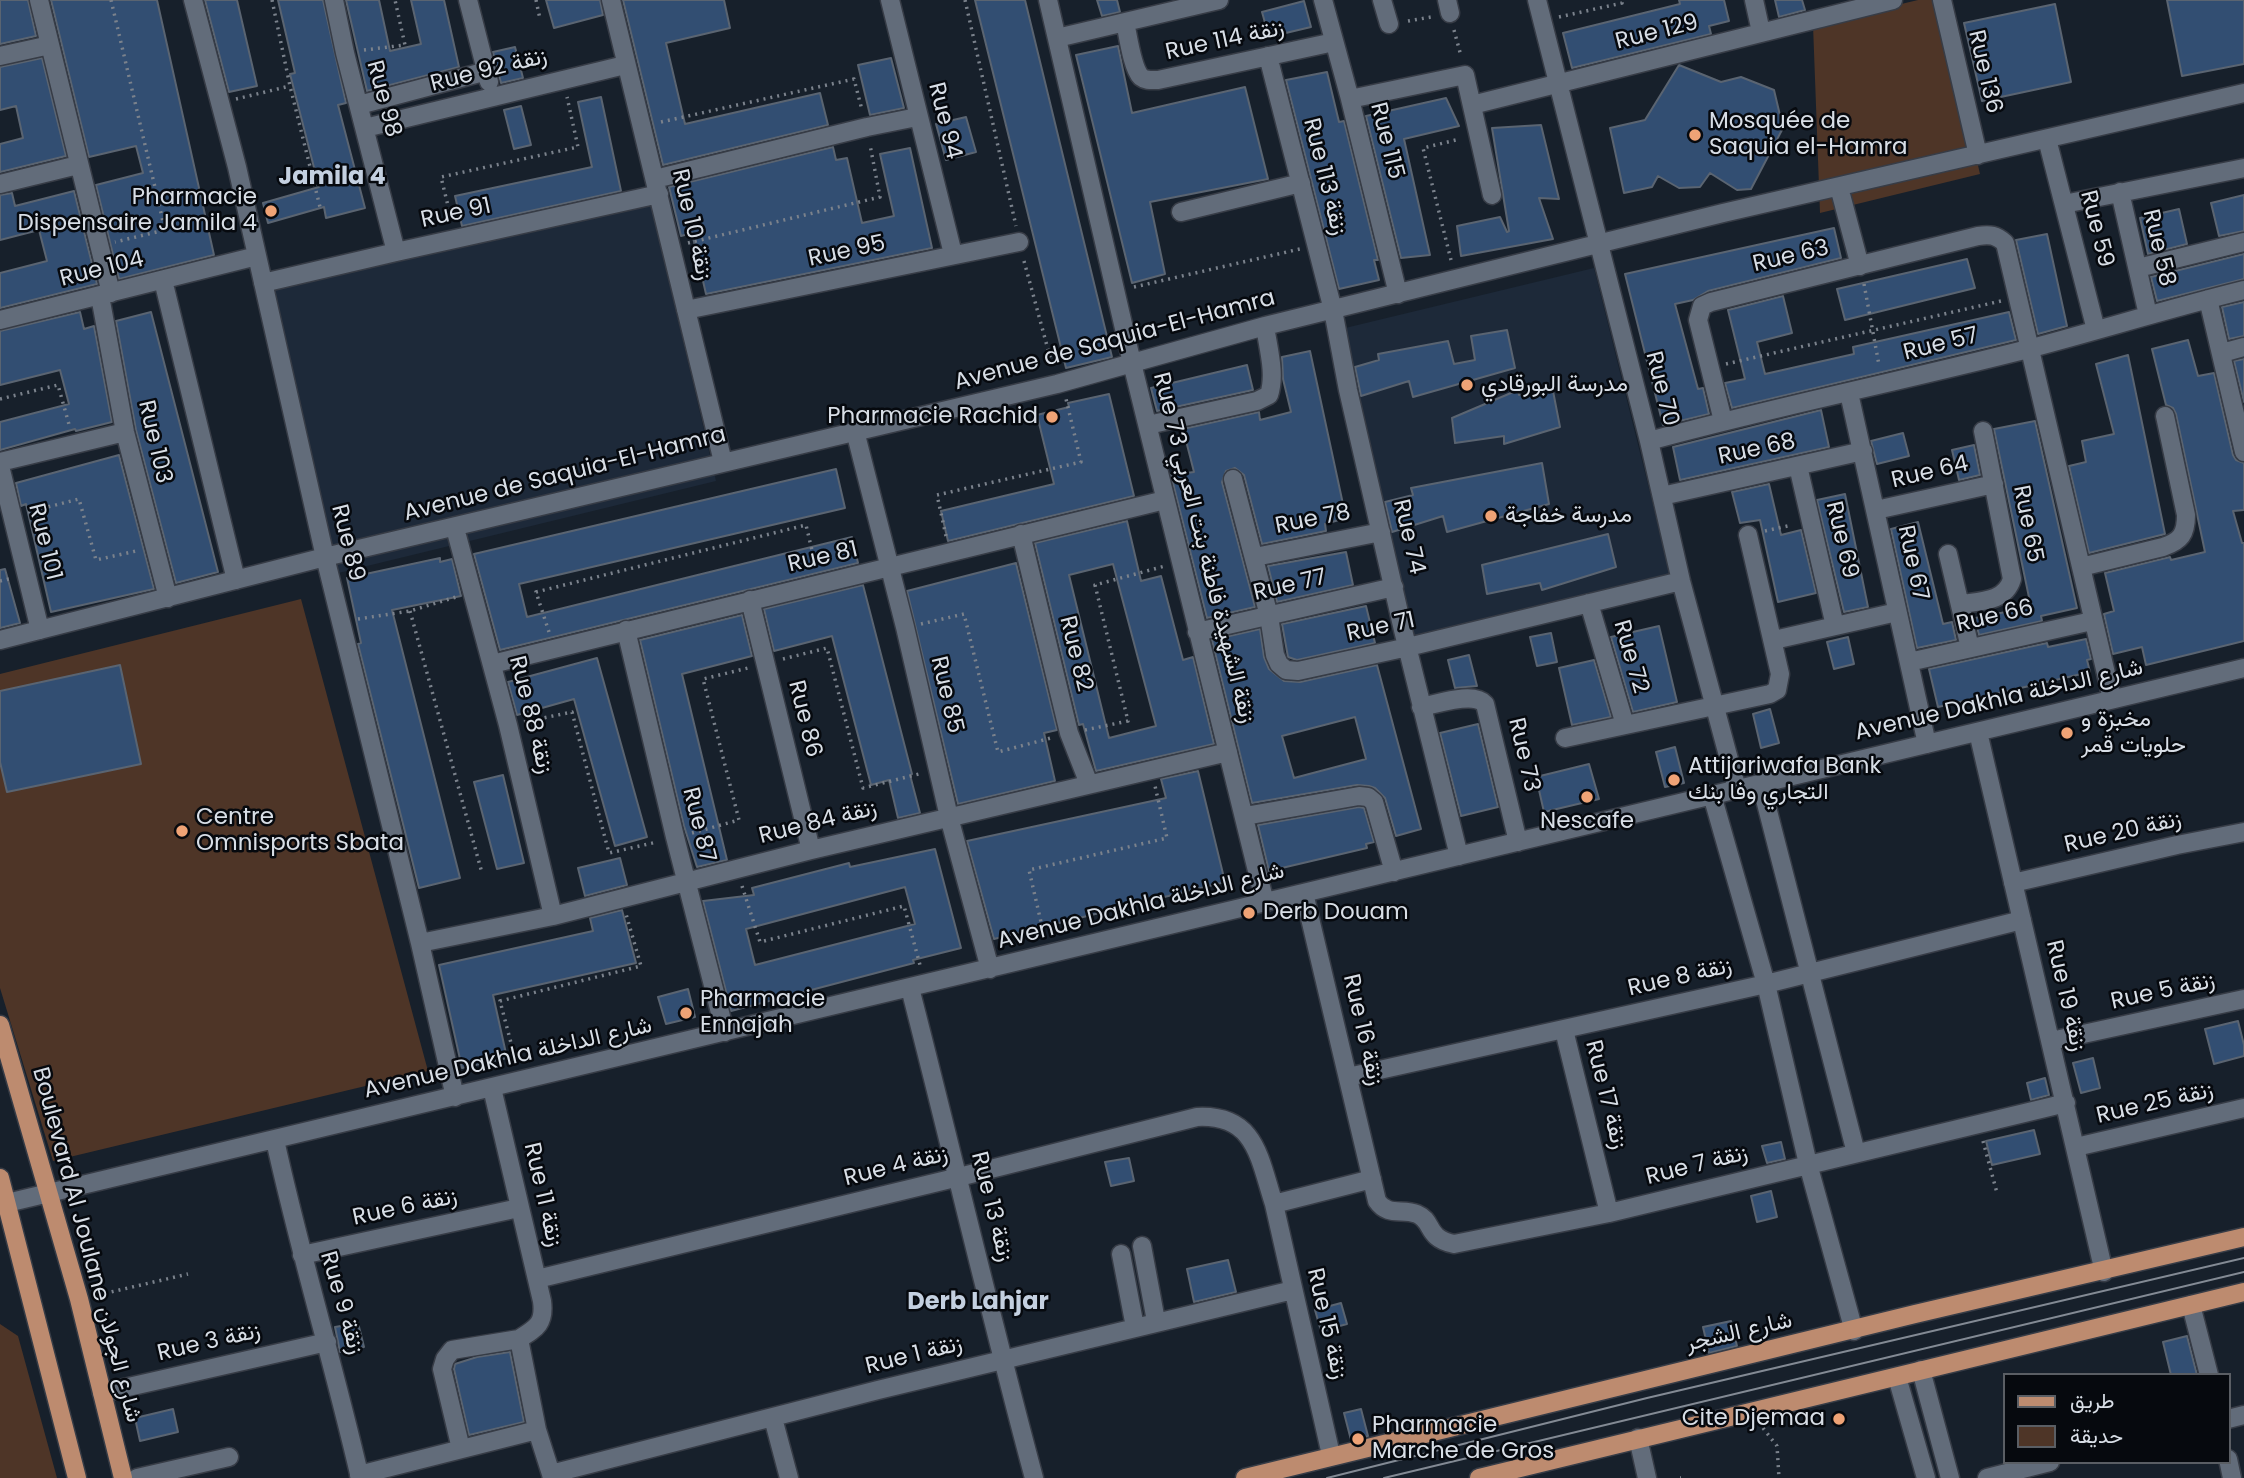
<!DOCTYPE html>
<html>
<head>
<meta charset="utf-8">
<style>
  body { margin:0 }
  #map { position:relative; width:2244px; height:1478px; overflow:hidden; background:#17202b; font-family:Poppins,Vazirmatn,sans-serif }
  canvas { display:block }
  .legend { position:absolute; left:2003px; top:1373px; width:228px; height:91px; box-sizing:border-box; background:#06090e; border:2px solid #5a5e64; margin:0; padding:9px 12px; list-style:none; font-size:21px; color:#d8dee6 }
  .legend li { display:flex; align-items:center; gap:14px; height:35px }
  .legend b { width:35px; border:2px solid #5a5e64 }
</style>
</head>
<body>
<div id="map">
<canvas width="2244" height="1478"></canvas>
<ul class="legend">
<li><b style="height:9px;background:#bd8b6f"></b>طريق</li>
<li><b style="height:19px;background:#4e3527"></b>حديقة</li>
</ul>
</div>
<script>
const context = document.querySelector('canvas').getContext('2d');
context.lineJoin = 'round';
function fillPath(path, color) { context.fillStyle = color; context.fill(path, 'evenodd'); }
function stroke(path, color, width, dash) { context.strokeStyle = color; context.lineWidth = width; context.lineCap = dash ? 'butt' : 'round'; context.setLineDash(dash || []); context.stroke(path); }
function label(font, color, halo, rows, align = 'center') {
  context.font = font + ' Poppins,Vazirmatn,sans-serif'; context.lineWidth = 5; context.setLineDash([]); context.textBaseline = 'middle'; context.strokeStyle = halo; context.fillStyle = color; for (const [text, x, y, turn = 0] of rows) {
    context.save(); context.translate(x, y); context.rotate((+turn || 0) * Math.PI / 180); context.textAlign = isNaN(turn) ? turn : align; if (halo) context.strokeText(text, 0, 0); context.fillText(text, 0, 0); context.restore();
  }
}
const built = new Path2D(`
  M650,200L716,481L326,576L256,294Z
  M1594,268L1674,589L1401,658L1371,538L1337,330Z`);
const green = new Path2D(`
  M1918,0H1940L1980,174L1820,213L1813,25Z
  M301,599L428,1071L53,1161L0,988V674Z
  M0,1324L18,1336L57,1478H0Z`);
const building = new Path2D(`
  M0,0H28L36,36L0,44Z
  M51,0H157L214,255L119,279L96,185L143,173L136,146L89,157Z
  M205,0H237L257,86L229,92Z
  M278,0H323L346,103L338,105L365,208L326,218L324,207L268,223L263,203L319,187L290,74L295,73Z
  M346,0H379L390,51L421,44L411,0H444L459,67L367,91Z
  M546,0H600L603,15L554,28Z
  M623,0H724L730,28L666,43L685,124L820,93L828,125L663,165Z
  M975,0H1025L1112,357L1066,368Z
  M1097,0H1117L1120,12L1102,16Z
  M1679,0H1724L1729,21L1709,26L1711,34L1572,68L1563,33L1680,4Z
  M1775,0H1802L1805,10L1779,17Z
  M2167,0H2244V64L2182,76Z
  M1304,1L1311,27L1269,37L1262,12Z
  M2055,4L2071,82L1982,101L1964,23Z
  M1118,46L1132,113L1245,87L1268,179L1150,202L1165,274L1132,283L1076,55Z
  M515,47L523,78L501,83L493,52Z
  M42,58L66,156L0,172V144L23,138L16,106L0,110V67Z
  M891,58L904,108L870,115L858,65Z
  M1679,65L1721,82L1741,77L1774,90L1783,128L1751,189L1737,190L1710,173L1700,187L1679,188L1658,176L1652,187L1624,193L1610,128L1645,120Z
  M1327,72L1339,122L1344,121L1378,260H1374L1379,280L1339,289L1286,80Z
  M601,97L621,191L462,226L455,196L592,167L578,102Z
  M1446,98L1459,126L1404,139L1430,255L1401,258L1366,116Z
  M521,106L531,145L514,149L504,110Z
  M966,117L976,152L946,160L936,124Z
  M1541,125L1559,199L1539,198L1553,239L1461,256L1457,226L1500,217L1507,232L1509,231L1492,128Z
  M833,147L836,160L847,158L862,223L894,216L880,154L910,148L932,248L706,294L692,233L681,236L669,187Z
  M74,191L97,284L0,308V273L47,261L39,230L0,240V195L12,193L15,206Z
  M2244,195V231L2219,236L2211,203Z
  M2179,209L2187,244L2148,254L2140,218Z
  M1834,228L1841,258L1708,291L1693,300L1675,304L1698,389L1703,388L1709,414L1663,425L1625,274Z
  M2047,234L2067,326L2038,334L2016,240Z
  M2244,254V279L2157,301L2151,277Z
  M1967,259L1975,288L1845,320L1837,289Z
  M1783,296L1792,333L1757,342L1765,374L1854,354L1853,347L2009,312L2016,340L1732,408L1725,383L1745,379L1728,310Z
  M2244,302V336L2229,339L2222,307Z
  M80,312L84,329L94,326L112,422L76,431L75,429L0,450V422L69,404L60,370L0,385V331Z
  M151,312L218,572L176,583L136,430L116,321Z
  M1507,330L1515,368L1413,397L1409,381L1361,396L1355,367L1379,360L1378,354L1448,341L1454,364L1475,360L1471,336Z
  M2188,340L2198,376L2214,373L2233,455L2236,460L2244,463V510L2233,511L2242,543H2244V641L2146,665L2142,647L2113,654L2104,614L2114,611L2105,573L2170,557L2171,560L2205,552L2176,414L2173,408L2166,405L2152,349Z
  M1310,351L1346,518L1325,524L1326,531L1262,544L1244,475L1235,468L1226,471L1222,482L1255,607L1207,618L1171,475L1194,472L1183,429L1259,412L1260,420L1291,412L1283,379L1282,357Z
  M2128,355L2165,534L2089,553L2069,466L2086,462L2082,441L2114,434L2096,364Z
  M2244,359V402L2234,361Z
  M1247,365L1253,390L1157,411L1151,388Z
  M1518,390L1519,395L1553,391L1560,427L1504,444V436L1455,443L1452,418Z
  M1109,394L1134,496L948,541L941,511L1054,484L1037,415L1069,407L1068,403Z
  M1821,410L1829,447L1680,480L1673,447Z
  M2035,421L2077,608L2041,616L2042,621L1979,635L1975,618L2031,607L1994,429Z
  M1903,433L1909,456L1877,464L1871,441Z
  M1974,445L1980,475L1959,480L1952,450Z
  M119,455L154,589L51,612L26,504L21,506L16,483Z
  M1542,463L1549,504L1447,532L1443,516L1392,532L1385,502L1413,495L1411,488Z
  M836,469L845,508L519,584L527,617L852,537L858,563L500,650L474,554Z
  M1769,484L1781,535L1801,530L1816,593L1778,602L1760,520L1740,523L1732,492Z
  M1845,494L1868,607L1844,612L1817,500Z
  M1127,521L1141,581L1161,576L1183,660L1193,657L1214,744L1096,771L1083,724L1079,725L1035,543ZM1113,564L1156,726L1109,738L1069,575Z
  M1918,522L1943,624L1952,622L1956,640L1917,648L1891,529Z
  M1608,534L1616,567L1542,590L1540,583L1487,594L1482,565Z
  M1346,552L1353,585L1277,602L1268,566Z
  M440,558V562L452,559L461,596L392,610L460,878L419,888L358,644L361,643L347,578Z
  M1016,563L1057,730L1044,733L1055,781L958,804L907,591Z
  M5,569L20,623L0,628V570Z
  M863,585L912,774L910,775L920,813L898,818L889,780L871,785L832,636L774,651L764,609Z
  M1366,606L1375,643L1297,660L1288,657L1282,624Z
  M742,615L752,656L682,674L727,860L697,867L684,826L640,640Z
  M1659,626L1677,702L1633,712L1611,637Z
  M1260,629L1264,657L1269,669L1284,681L1300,682L1377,665L1421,829L1396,836L1385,798L1375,788L1369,786L1357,785L1252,803L1212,640ZM1355,717L1366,759L1294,778L1282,736Z
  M1551,633L1557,662L1537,666L1530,637Z
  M1848,637L1854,664L1834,669L1827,642Z
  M2086,639L2091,659L2087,660L2090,672L1938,707L1929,669L2047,643L2048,647Z
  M1469,655L1477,686L1455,688L1448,660Z
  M597,658L647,837L615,846L574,699L517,715L508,682Z
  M1594,660L1611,717L1572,725L1559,668Z
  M120,665L141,764L7,792L0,762V691Z
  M1770,709L1779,743L1761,748L1753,714Z
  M1478,724L1498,807L1461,816L1440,733Z
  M1675,747L1684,783L1665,787L1656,752Z
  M1589,764L1599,799L1544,812L1536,777Z
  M1198,771L1225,882L994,939L967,841L1166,798L1161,779Z
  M503,775L524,863L497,869L474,782Z
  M1359,807L1364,808L1374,842L1366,844L1367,848L1269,871L1258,825Z
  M935,849L961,948L913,960L914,963L731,1011L703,901L754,895L752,888L849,863L850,867ZM905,887L915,924L755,965L746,929Z
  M620,858L627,885L585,896L578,868Z
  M622,910L636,963L493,995L507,1058L462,1068L439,965L593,931L590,918Z
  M688,989L695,1017L666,1024L658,997Z
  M2238,1021L2244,1045V1056L2214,1064L2205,1029Z
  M2093,1058L2100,1088L2081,1093L2073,1063Z
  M2045,1078L2049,1095L2031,1100L2027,1083Z
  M2034,1130L2040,1154L1992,1165L1986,1141Z
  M1781,1142L1785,1159L1767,1163L1762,1146Z
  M1129,1158L1134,1181L1111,1186L1105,1162Z
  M1771,1191L1777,1217L1757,1222L1751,1196Z
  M1228,1260L1236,1292L1194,1302L1187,1269Z
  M1341,1303L1347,1324L1321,1331L1315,1310Z
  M1731,1321L1737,1346L1709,1353L1703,1327Z
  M358,1323L364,1347L340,1352L335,1327Z
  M2187,1336L2197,1375H2171L2163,1342Z
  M510,1352L524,1422L469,1435L454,1369L455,1364L477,1357Z
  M173,1409L178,1432L140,1441L135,1418Z
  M1361,1409L1368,1436L1351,1440L1344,1413Z`);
const path = new Path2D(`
  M111,0L165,230L115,242
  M272,0L290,86L320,207
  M536,0L540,19
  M965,0L1016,226
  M1559,17L1622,3L1621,0
  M1408,21L1431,17
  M1454,30L1461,56
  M364,50L405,45L395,0
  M236,99L290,86
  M661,122L854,79L862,110
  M449,210L441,177L578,147L567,97
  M688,243L880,197L870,145
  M1451,260L1423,148L1460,139
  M1024,261L1053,368
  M1864,284L1879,365
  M1134,287L1300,249
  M1726,364L2001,301
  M0,399L58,385L70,428
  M28,512L79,499L96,560L136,551
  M1765,531L1792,525
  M946,536L937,495L1081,462L1066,399
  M0,581L9,579
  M410,611L482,873
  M358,619L410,611L456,597
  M921,624L964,614L998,752L1051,738
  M549,632L536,592L806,525L816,567
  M783,659L827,648L863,788L919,774
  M524,722L572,712L609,853L657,842
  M1085,730L1128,721L1095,585L1165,566
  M692,833L739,820L703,679L748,668
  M742,886L760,942L904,906L920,965
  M1044,935L1029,870L1167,838L1155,786
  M516,1062L500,1001L641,966L626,914
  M1983,1141L1997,1193
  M98,1295L188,1274
  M1763,1428L1777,1446L1779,1478
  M1680,1478H1681`);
const minor = new Path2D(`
  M39,0L111,293
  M193,0L237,167L325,557L420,943L455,1097
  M334,0L345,53L396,252
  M468,0L489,82
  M611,0L723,462
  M890,0L953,254
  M1048,0L1132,363L1265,903
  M1323,0L1350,99L1398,294
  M1382,0L1389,24
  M1447,0L1450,13
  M1537,0L1649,441L1681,581L1737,789
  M1754,0L1761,32
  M1942,0L1978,155
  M1125,22C1128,35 1132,68 1141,77C1146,81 1152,80 1158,80L1334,42
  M1057,38L1219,0
  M0,56L50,45
  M1268,56L1333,310L1348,390L1403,630L1459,856
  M1350,99L1465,75L1492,195
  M359,105L487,71
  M1472,105L1893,0
  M365,128L625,65
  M2047,139L2096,330
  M655,179L867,127L917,117
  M0,184L78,165
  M1839,187L1860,266
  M2120,192L2148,315
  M2064,204L2244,168
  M1181,212L1301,183
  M2138,268L2244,242
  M163,280L236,580
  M263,283L396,252L659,194
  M100,296L125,432L168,598
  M2208,299L2244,452
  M686,310L1019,242
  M0,320L257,256
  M2222,353L2244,347
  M1849,393L1927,744
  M1723,421L1698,320L1702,306L1711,302L1978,236C1990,234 1996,235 2005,243L2112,699
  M1148,425L1257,401L1269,395C1276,374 1268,348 1265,326
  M855,431L905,627L949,817L990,969
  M1649,441C1774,407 1902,381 2028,349C2100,330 2171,308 2244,290
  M0,462L125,432
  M0,466L40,630
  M1798,466L1835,626
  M1233,479L1269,616L1275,655L1279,664L1286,670L1298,671L1408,647L1681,581
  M1662,496L1863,451
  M1876,510L1994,484
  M455,528L508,725L553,916
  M1021,534L1069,733L1089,784
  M1948,554L1970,648
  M1255,557L1381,532
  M2081,567L2163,547C2181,541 2186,534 2186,515L2165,416
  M750,600L811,850
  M1589,603L1625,725
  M1961,604C1981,601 2005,602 2012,579L1983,431
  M626,630L675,837L725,1032
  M1197,632L1394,587
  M0,640L325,557L1057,384L1265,326L1723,213L2244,93
  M1774,640L1897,612
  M1909,662L2092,621
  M492,664L1165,500
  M1421,707C1438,704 1473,691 1485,704L1518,842
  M1978,732L2104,1272
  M1565,738L1770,694L1777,690L1780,674L1748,535
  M1761,784L1856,1153
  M1712,795L1766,984L1808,1164L1854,1331
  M1245,816L1359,796L1368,797L1374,802L1394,872
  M2013,883L2177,845L2244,832
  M1304,893L1377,1201C1388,1217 1402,1208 1417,1214C1434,1221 1425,1238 1454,1244L1609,1213L2066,1103
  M420,943L553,916L811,850L1228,752
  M910,988C952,1151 990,1315 1034,1478
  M1564,1030L1609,1213
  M2051,1041L2244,999
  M1348,1077L1766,984L2022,920
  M492,1088L542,1301C545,1323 537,1328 519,1339L537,1430L551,1474
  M275,1140C300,1254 334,1365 360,1478
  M2076,1147L2244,1108
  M7,1203L2244,668
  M1274,1204L1372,1179
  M1142,1246L1156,1321
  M1121,1254L1135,1327
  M302,1255L519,1208
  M537,1279L959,1177L1197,1117C1256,1114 1259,1158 1274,1204L1331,1455
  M2191,1305L2209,1375
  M1921,1370L1950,1478
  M1897,1377L1926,1478
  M102,1393L327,1342
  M773,1418L789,1478
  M2228,1419L2244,1415
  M1638,1438L1647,1478
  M461,1449L442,1369L445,1359L452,1350L519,1339
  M2228,1459L2232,1478
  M359,1475L537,1430
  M137,1478L229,1457
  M552,1478L551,1474L878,1390L1293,1290
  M1987,1478L2050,1462`);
const major = new Path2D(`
  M0,1025L79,1299L123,1478
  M0,1178L77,1478
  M1245,1478L1915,1314L2244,1237
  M1479,1478L2244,1292`);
const tram = new Path2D(`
  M1327,1478L1647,1398L2244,1258
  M1384,1478L2244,1272`);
const markers = [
  [1695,135,7,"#efa376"],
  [271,211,7,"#efa376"],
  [1467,385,7,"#efa376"],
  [1052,417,7,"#efa376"],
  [1491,516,7,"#efa376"],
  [2067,733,7,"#efa376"],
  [1674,780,7,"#efa376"],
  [1587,797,7,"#efa376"],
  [182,831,7,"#efa376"],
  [1249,913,7,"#efa376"],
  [686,1013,7,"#efa376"],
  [1839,1419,7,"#efa376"],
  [1358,1439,7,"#efa376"]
];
const streetNames = [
  ["Rue 129",1657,33,-14],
  ["Rue 114 زنقة",1225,41,-12],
  ["Rue 92 زنقة",489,71,-14],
  ["Rue 136",1984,72,77],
  ["Rue 98",383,99,75],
  ["Rue 94",944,121,76],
  ["Rue 115",1386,141,76],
  ["Rue 113 زنقة",1324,177,76],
  ["Rue 91",456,214,-12],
  ["Rue 10 زنقة",691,225,77],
  ["Rue 59",2096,229,76],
  ["Rue 58",2158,248,77],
  ["Rue 95",847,252,-12],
  ["Rue 63",1791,257,-13],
  ["Rue 104",102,270,-14],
  ["Avenue de Saquia-El-Hamra",1115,341,-15],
  ["Rue 57",1941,345,-14],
  ["Rue 70",1661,389,76],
  ["Rue 103",154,442,77],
  ["Rue 68",1757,450,-12],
  ["Rue 64",1930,473,-13],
  ["Avenue de Saquia-El-Hamra",565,475,-14],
  ["Rue 78",1313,520,-11],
  ["Rue 65",2027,524,79],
  ["Rue 74",1408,537,77],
  ["Rue 69",1841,540,77],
  ["Rue 101",44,542,76],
  ["Rue 89",347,543,76],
  ["Rue 73 زنقة الشهيدة فاطنة بنت العربي",1203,548,76],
  ["Rue 81",823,558,-13],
  ["Rue 67",1912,563,78],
  ["Rue 77",1290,586,-13],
  ["Rue 66",1995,617,-13],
  ["Rue 71",1381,628,-12],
  ["Rue 82",1075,654,76],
  ["Rue 72",1630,657,74],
  ["Rue 85",946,695,77],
  ["Avenue Dakhla شارع الداخلة",1999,701,-13],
  ["Rue 88 زنقة",530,715,76],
  ["Rue 86",804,719,76],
  ["Rue 73",1523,755,77],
  ["Rue 84 زنقة",818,823,-14],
  ["Rue 87",698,825,76],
  ["Rue 20 زنقة",2123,833,-13],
  ["Avenue Dakhla شارع الداخلة",1141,907,-14],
  ["Rue 8 زنقة",1680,978,-13],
  ["Rue 5 زنقة",2163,992,-12],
  ["Rue 19 زنقة",2065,996,77],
  ["Rue 16 زنقة",1362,1030,77],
  ["Avenue Dakhla شارع الداخلة",508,1059,-13],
  ["Rue 17 زنقة",1605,1095,76],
  ["Rue 25 زنقة",2155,1104,-13],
  ["Rue 7 زنقة",1697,1166,-14],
  ["Rue 4 زنقة",896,1167,-14],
  ["Rue 11 زنقة",542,1195,77],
  ["Rue 13 زنقة",991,1207,76],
  ["Rue 6 زنقة",405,1208,-12],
  ["Boulevard Al Joulane شارع الجولان",86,1245,75],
  ["Rue 9 زنقة",341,1303,74],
  ["Rue 15 زنقة",1326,1324,77],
  ["شارع الشجر",1739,1333,-13],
  ["Rue 3 زنقة",209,1343,-13],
  ["Rue 1 زنقة",914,1356,-14]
];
const poiNames = [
  ["Mosquée de",1709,122],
  ["Saquia el-Hamra",1709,148],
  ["Pharmacie",257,198,"right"],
  ["Dispensaire Jamila 4",257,224,"right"],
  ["مدرسة البورقادي",1481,385],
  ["Pharmacie Rachid",1038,417,"right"],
  ["مدرسة خفاجة",1505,516],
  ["مخبزة و",2081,720],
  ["حلويات قمر",2081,746],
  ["Attijariwafa Bank",1688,767],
  ["التجاري وفا بنك",1688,793],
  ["Centre",196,818],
  ["Omnisports Sbata",196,844],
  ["Nescafe",1587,822,"center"],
  ["Derb Douam",1263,913],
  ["Pharmacie",700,1000],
  ["Ennajah",700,1026],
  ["Cite Djemaa",1825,1419,"right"],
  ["Pharmacie",1372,1426],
  ["Marche de Gros",1372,1452]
];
const neighbourhoodNames = [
  ["Jamila 4",332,178],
  ["Derb Lahjar",978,1303]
];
fillPath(built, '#1d2939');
fillPath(green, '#4e3527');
fillPath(building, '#324e72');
stroke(building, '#5a6471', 2);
stroke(minor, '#373c46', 21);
stroke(major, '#373c46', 21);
stroke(path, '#7b828c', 3.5, [2, 5]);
stroke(minor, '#626c7a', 18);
stroke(major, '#bd8b6f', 18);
stroke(tram, '#838a94', 2);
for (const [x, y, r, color] of markers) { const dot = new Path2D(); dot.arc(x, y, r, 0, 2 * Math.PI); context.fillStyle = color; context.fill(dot); stroke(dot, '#06090e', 2.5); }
label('23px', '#d8dee6', '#06090e', streetNames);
label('23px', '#d8dee6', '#06090e', poiNames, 'left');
label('bold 24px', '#c4d0e0', '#06090e', neighbourhoodNames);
</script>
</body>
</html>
